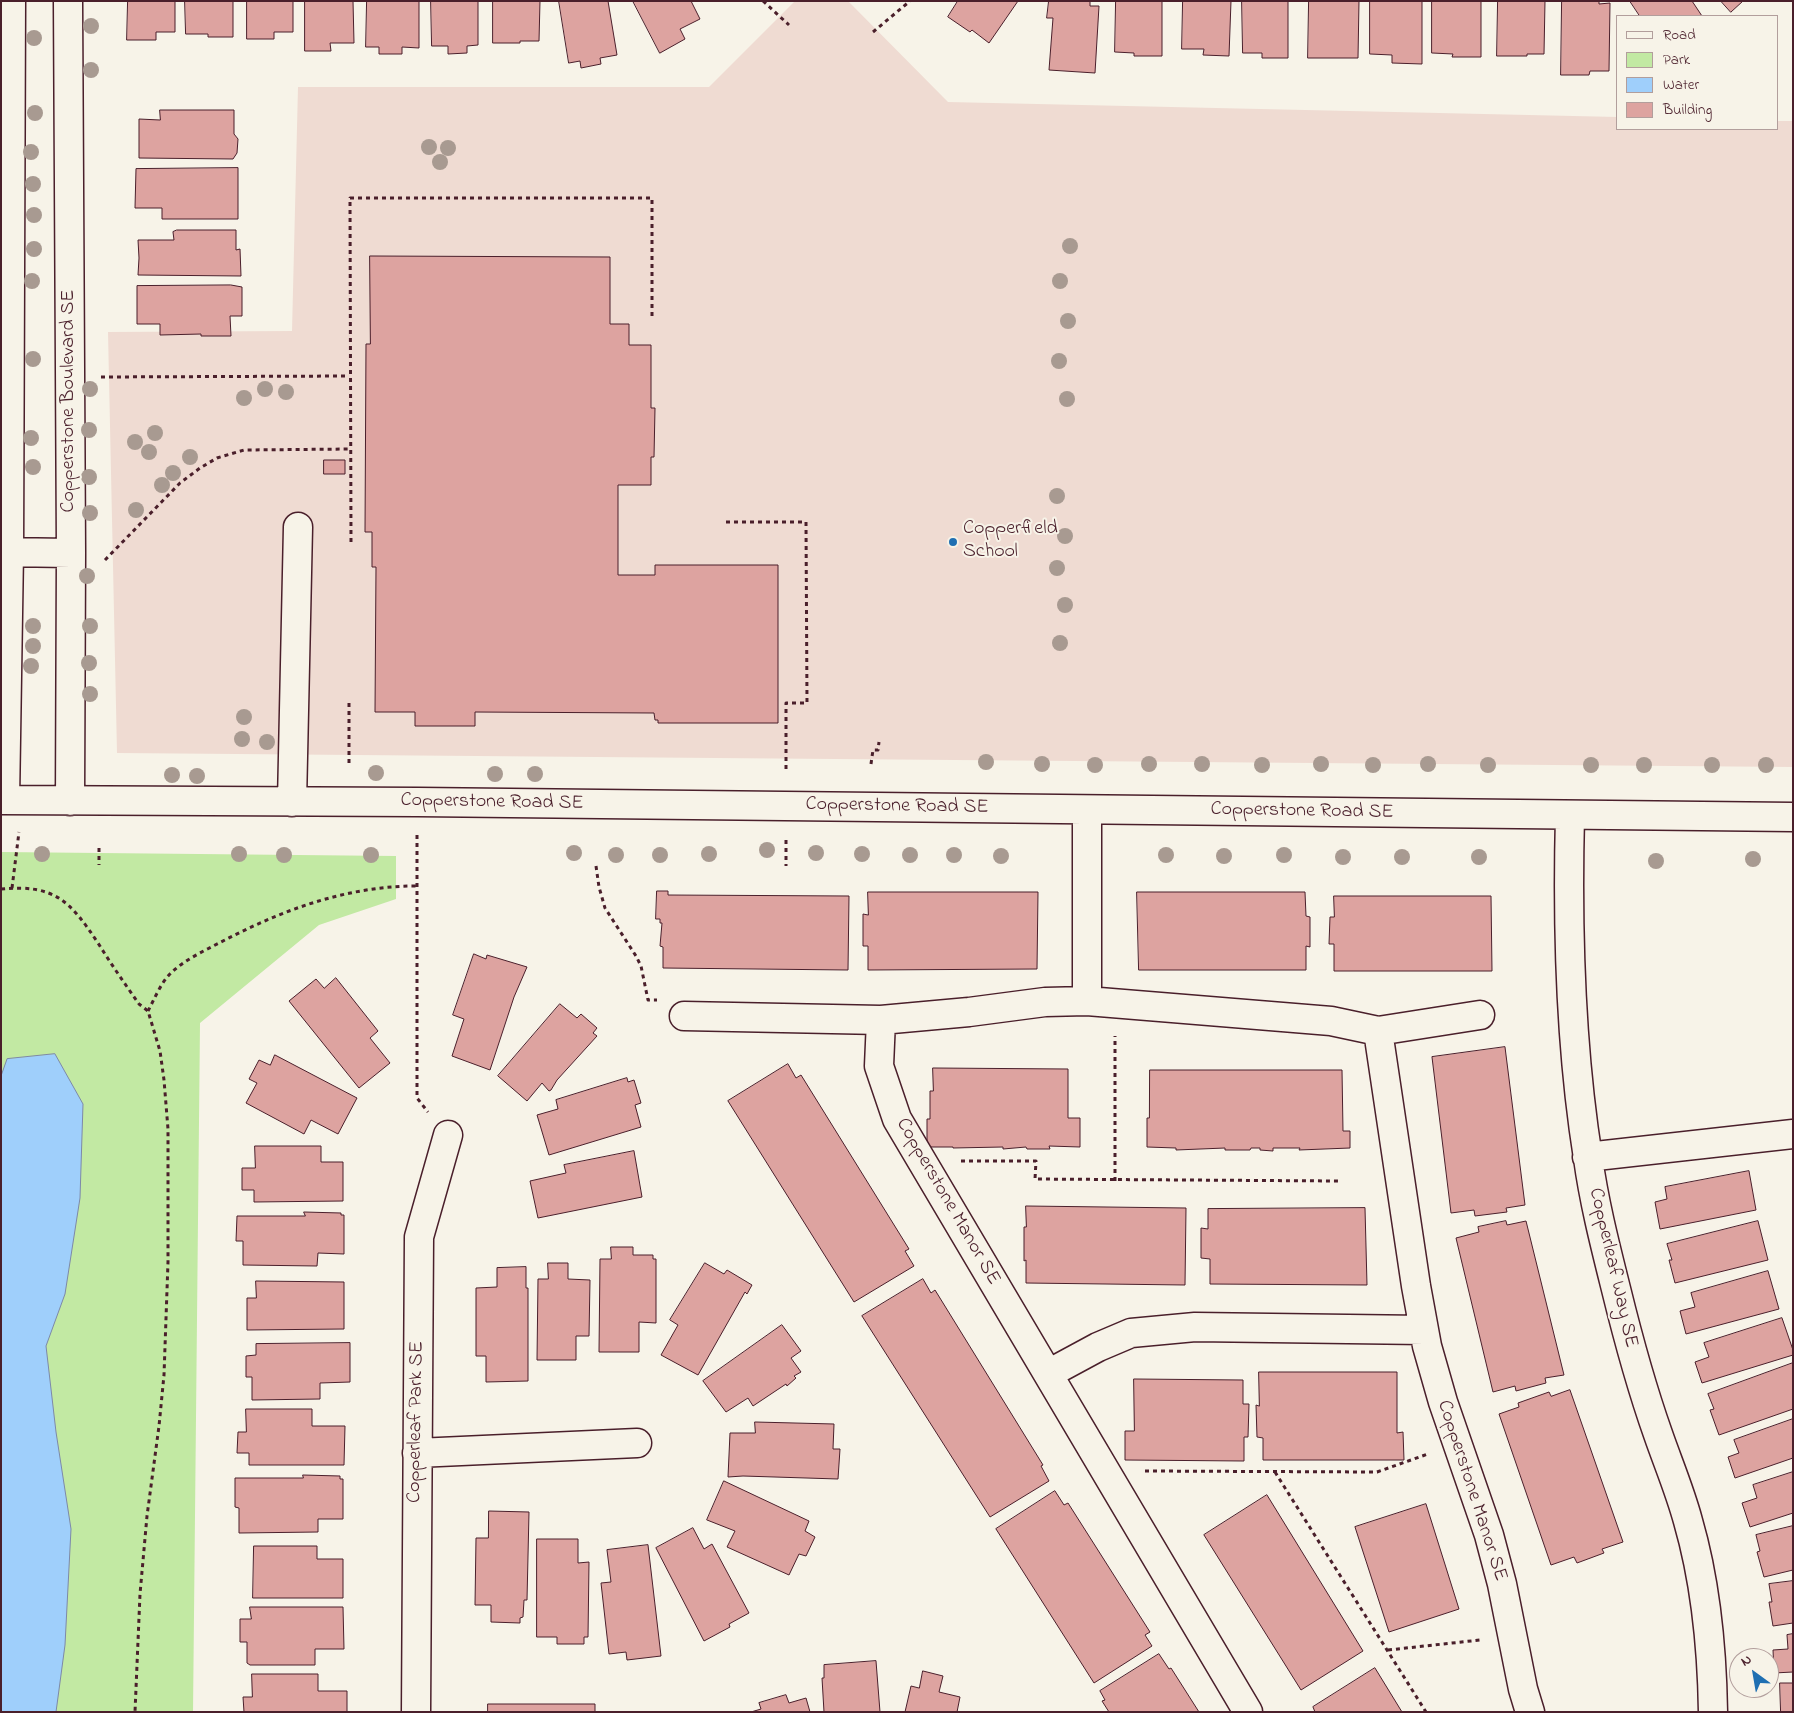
<!DOCTYPE html>
<html>
<head>
<meta charset="utf-8">
<style>
  body { margin:0 }
  #map { position:relative; width:1794px; height:1713px; overflow:hidden; background:#f7f3e8; font-family:"Indie Flower",sans-serif }
  canvas { display:block }
  .frame { position:absolute; inset:0; border:2px solid #4a1f2b; pointer-events:none }
  .legend { position:absolute; left:1616px; top:15px; width:162px; height:115px; box-sizing:border-box; background:#f7f3e8; border:1px solid #b29e9c; margin:0; padding:6px 9px; list-style:none; font-size:15px; color:#4a1f2b }
  .legend li { display:flex; align-items:center; gap:10px; height:25px }
  .legend b { width:25px; border:1px solid #b29e9c }
  .north { position:absolute; left:1729px; top:1648px; width:50px; height:50px; box-sizing:border-box; background:#f7f3e8; border:1px solid #b29e9c; border-radius:50%; rotate:328deg; font-size:14px; font-weight:700; line-height:20px; text-align:center; color:#4a1f2b }
  .north::after { content:''; display:block; margin:auto; width:18px; height:22px; background:#1f6fb2; clip-path:polygon(50% 0,100% 100%,50% 72%,0 100%) }
</style>
</head>
<body>
<div id="map">
<canvas width="1794" height="1713"></canvas>
<div class="frame"></div>
<ul class="legend">
<li><b style="height:6px;background:#f7f3e8"></b>Road</li>
<li><b style="height:14px;background:#c2e9a3"></b>Park</li>
<li><b style="height:14px;background:#9fcffb"></b>Water</li>
<li><b style="height:14px;background:#dda3a0"></b>Building</li>
</ul>
<div class="north">N</div>
</div>
<script>
const context = document.querySelector('canvas').getContext('2d');
context.lineJoin = 'round';
function fillPath(path, color) { context.fillStyle = color; context.fill(path, 'evenodd'); }
function stroke(path, color, width, dash) { context.strokeStyle = color; context.lineWidth = width; context.lineCap = dash ? 'butt' : 'round'; context.setLineDash(dash || []); context.stroke(path); }
function label(font, color, halo, rows, align = 'center') {
  context.font = font + ' "Indie Flower",sans-serif'; context.lineWidth = 4; context.setLineDash([]); context.textBaseline = 'middle'; context.strokeStyle = halo; context.fillStyle = color; for (const [text, x, y, turn = 0] of rows) {
    context.save(); context.translate(x, y); context.rotate((+turn || 0) * Math.PI / 180); context.textAlign = isNaN(turn) ? turn : align; if (halo) context.strokeText(text, 0, 0); context.fillText(text, 0, 0); context.restore();
  }
}
const built = new Path2D(`
  M795,1H848L948,102L1618,117V129H1778V121H1793V767L117,753L108,332L292,331L298,87H709Z`);
const green = new Path2D(`
  M1,852L396,856V899L319,925L200,1023L193,1712H1Z`);
const water = new Path2D(`
  M55,1054L83,1104L80,1198L65,1294L46,1346L56,1432L71,1529L65,1645L56,1712H1V1076L7,1059Z`);
const building = new Path2D(`
  M128,1H175V32H156V40H127Z
  M185,1H233V37H208V34H186Z
  M247,1H293V32H274V39H247Z
  M305,1H353L354,43H330L331,51H305Z
  M367,1H419V48L402,47V54H379V47H366Z
  M431,1H478V45L467,46V53L448,54V46H432Z
  M493,1H540L539,41H520V43H493Z
  M559,1H608L617,55L600,58L601,64L581,68L580,61L569,63Z
  M633,1H691L700,19L680,29L685,39L660,53Z
  M958,1H1018L989,43L972,30L970,32L948,17Z
  M1049,1H1090V6H1099L1095,73L1049,70L1053,18H1047Z
  M1116,1H1162V56H1134V53L1115,52Z
  M1183,1H1231L1229,56L1203,55L1204,49H1182Z
  M1242,1H1288V58H1262V53H1243Z
  M1309,1H1359L1358,58H1308Z
  M1370,1H1422V64L1392,63V55L1370,54Z
  M1432,1H1481V57H1452L1453,54L1432,53Z
  M1498,1H1545L1544,54H1527V56H1497Z
  M1562,1H1599V4L1610,3L1609,71H1590L1589,75H1561Z
  M1630,1H1692L1702,16H1640Z
  M1721,1H1743L1731,12Z
  M160,110H234V134L238,139L237,153L233,159L139,158V119L160,120Z
  M238,168V219H162V208H135L136,169Z
  M177,230H236V250L240,249L241,276L138,275L139,258L138,240H174L173,232Z
  M370,256L610,257V324H629V345H651V408H655L654,457H651V485H618V575H655V565H778V723H658V720H655L654,713L475,712V726H415V712H375L376,567H372V532H365L366,344H370Z
  M231,285L242,287V316H230L231,336H201V334L160,335V324H137V286Z
  M324,460H345V474H324Z
  M657,891H668V895L849,896L848,970L663,968V947L660,946L662,923H660V919H656Z
  M868,892H1038L1037,969L868,970V946H863V914L868,915Z
  M1137,892H1305L1306,916L1310,917V947L1306,946V970H1139Z
  M1334,896H1491L1492,971H1334V944H1329L1330,917H1334Z
  M474,954L486,959L487,955L527,967L514,997L490,1070L452,1056L464,1019L453,1015Z
  M336,978L378,1031L370,1038L390,1063L359,1088L289,1001L316,979L324,988Z
  M560,1004L577,1018L581,1014L597,1028L593,1033L597,1036L557,1080L551,1090L549,1091L542,1083L527,1101L498,1076Z
  M1505,1047L1525,1205L1506,1208L1507,1212L1475,1216L1474,1210L1451,1213L1432,1057Z
  M275,1055L357,1098L338,1134L311,1120L304,1134L246,1103L257,1083L249,1079L259,1060L270,1065Z
  M788,1064L796,1078L801,1075L909,1249L905,1251L914,1266L854,1302L728,1101Z
  M933,1068L1068,1069V1118H1080V1147L1049,1146L1050,1149H1027L1026,1147L1003,1149V1147L953,1148V1147H927V1119H930V1091H933Z
  M1150,1070H1342L1343,1131H1350V1148L1299,1150L1300,1148H1273V1151L1260,1150V1148H1251L1250,1150H1225V1148L1176,1150V1148L1147,1147V1118H1149Z
  M627,1078L628,1082L634,1080L641,1103L635,1105L641,1127L549,1155L537,1115L558,1109L556,1100Z
  M255,1146H321V1162H343V1201L254,1202V1190H242V1168H255Z
  M634,1151L642,1197L538,1218L530,1181L566,1173L564,1165Z
  M1749,1171L1756,1210L1660,1229L1655,1202L1667,1199L1665,1187Z
  M1026,1206L1186,1208L1185,1285L1026,1283V1260L1024,1261V1227H1026Z
  M1365,1208L1367,1285L1210,1284V1259L1201,1258V1228L1208,1229V1209Z
  M304,1212L341,1213V1215H344V1254L318,1253L317,1266L243,1265V1241H236L237,1216H305Z
  M1506,1221L1507,1225L1526,1221L1564,1375L1545,1378L1546,1383L1516,1391L1515,1386L1493,1392L1456,1238L1479,1232L1478,1227Z
  M1758,1221L1768,1260L1675,1283L1669,1260H1672L1667,1244Z
  M611,1247H633V1255H653V1259H656V1323L639,1322V1352H599L600,1259H611Z
  M548,1263H568V1279L590,1280L589,1336H576V1360H537L538,1279H548Z
  M705,1263L724,1274L727,1270L752,1285L747,1294L745,1292L698,1375L661,1355L678,1325L670,1320Z
  M526,1267V1288H528V1381L486,1382V1356H476V1288L497,1287V1268Z
  M1768,1271L1779,1309L1686,1334L1680,1311L1695,1307L1691,1293Z
  M923,1279L931,1293L935,1290L1043,1465L1041,1466L1049,1481L990,1517L862,1316Z
  M256,1281L344,1282V1329L247,1330V1298H256Z
  M1782,1318L1793,1350V1355L1702,1383L1695,1362L1709,1357L1704,1343Z
  M782,1325L801,1351L791,1358L801,1372L794,1376L796,1378L787,1386L786,1384L753,1406L748,1398L726,1412L703,1381Z
  M350,1343V1382L320,1383V1399L252,1400V1377H246V1356L256,1355V1344Z
  M1793,1363V1409L1719,1435L1710,1410L1714,1409L1708,1394Z
  M1259,1372H1397V1433L1403,1432L1404,1460H1263V1438L1257,1437L1256,1405L1259,1406Z
  M1134,1379L1243,1380V1404H1249L1248,1437H1244V1461L1125,1460V1431H1134Z
  M1570,1390L1623,1542L1602,1549L1604,1553L1577,1563L1574,1557L1551,1565L1499,1414L1519,1407L1518,1403L1549,1392L1551,1396Z
  M246,1409H312V1426H345L344,1465H249V1453H237L238,1432H246Z
  M1793,1419V1458L1735,1478L1728,1457L1739,1453L1734,1440Z
  M755,1422L834,1424L833,1449H840L838,1479L743,1476L728,1477L730,1433H755Z
  M1793,1472V1513L1750,1527L1742,1503L1757,1498L1753,1485Z
  M303,1475L340,1476V1479H343V1519H318V1532L239,1533V1508L235,1507V1478H303Z
  M724,1481L809,1521L805,1531L815,1537L806,1556L799,1554L789,1575L727,1547L735,1531L707,1520Z
  M1055,1491L1064,1505L1068,1503L1150,1632L1145,1635L1152,1646L1094,1683L996,1529Z
  M1267,1495L1363,1651L1301,1690L1204,1535Z
  M1426,1504L1459,1609L1389,1632L1355,1527Z
  M489,1511L529,1512L527,1600H524L523,1617L520,1618V1623L491,1622V1605H475L476,1538H488Z
  M1793,1526V1570L1764,1577L1757,1552L1760,1551L1756,1535Z
  M693,1528L704,1549L712,1544L749,1613L729,1624L730,1627L704,1641L656,1548Z
  M537,1539H578V1563L589,1562L588,1637H584V1644H557V1637H537Z
  M648,1545L661,1656L627,1660L626,1652L609,1654L601,1583L611,1582L607,1550Z
  M254,1546H317V1559H343V1598H253Z
  M1793,1581V1623L1773,1626L1769,1602H1772L1769,1584Z
  M250,1607H343L344,1649H315V1665H250L247,1663V1642H240V1619H251Z
  M1793,1634V1672L1774,1673L1773,1650L1788,1649L1787,1635Z
  M1159,1654L1169,1669L1171,1668L1199,1712H1109L1102,1701L1105,1700L1100,1691Z
  M876,1661L880,1712H824L822,1678H824V1665Z
  M1375,1668L1402,1712H1315L1313,1707Z
  M923,1671L943,1676L939,1692L960,1697L957,1712H905L911,1686L919,1688Z
  M252,1674H318V1691H347V1712H244L243,1697H252Z
  M1780,1683H1793V1712H1781Z
  M786,1695L789,1703L806,1698L810,1712H751L761,1709L759,1703Z
  M488,1704H595V1712H488Z`);
const path = new Path2D(`
  M763,1L789,25
  M873,32L910,1
  M101,377L349,376
  M726,522H806L807,703H786V773
  M351,542L350,198H652V319
  M105,560L180,483L200,468L217,458L244,450L351,449
  M349,763V701
  M871,764L873,750H878L879,742
  M417,835V1098L428,1112
  M786,840V866
  M99,848V865
  M596,866L599,887L605,908L636,956L641,966L648,1000H657
  M12,888L19,832
  M1,889C55,884 70,901 98,943C111,964 125,984 139,1004L148,1011L160,1051L164,1080L168,1129V1262L164,1375L159,1426L147,1516L140,1594L135,1712
  M148,1011C155,998 161,982 172,972C186,959 204,951 221,942C282,910 347,886 416,886
  M961,1161H1036L1035,1179L1338,1181V1184
  M1115,1181V1036
  M1145,1471L1377,1472L1428,1454
  M1275,1472L1426,1712
  M1388,1650L1480,1640`);
const minor = new Path2D(`
  M68,1L71,553L70,801
  M1,552L71,553
  M1,800L418,802L1793,817
  M5,800L9,552L11,1
  M292,802L298,527
  M1570,815C1567,929 1570,1045 1588,1158C1594,1202 1605,1245 1616,1289C1628,1338 1641,1386 1658,1434C1668,1463 1680,1491 1688,1521C1706,1583 1712,1647 1713,1712
  M1087,1001V810
  M684,1016L881,1020L969,1012L1045,1002L1087,1001L1331,1021L1378,1031L1480,1015
  M881,1020L879,1066L897,1119L1248,1712
  M1378,1031L1416,1286L1427,1346L1443,1402L1489,1535L1502,1584L1523,1689L1530,1712
  M1587,1157L1793,1134
  M1048,1374L1098,1347L1131,1333L1195,1327L1424,1330
  M417,1453L637,1443
  M416,1712L419,1237L448,1135`);
const trees = [
  [91,26],
  [34,38],
  [91,70],
  [35,113],
  [429,147],
  [448,148],
  [31,152],
  [440,162],
  [33,184],
  [34,215],
  [1070,246],
  [34,249],
  [32,281],
  [1060,281],
  [1068,321],
  [33,359],
  [1059,361],
  [90,389],
  [265,389],
  [286,392],
  [244,398],
  [1067,399],
  [89,430],
  [155,433],
  [31,438],
  [135,442],
  [149,452],
  [190,457],
  [33,467],
  [173,473],
  [89,477],
  [162,485],
  [1057,496],
  [136,510],
  [90,513],
  [1065,536],
  [1057,568],
  [87,576],
  [1065,605],
  [33,626],
  [90,626],
  [1060,643],
  [33,646],
  [89,663],
  [31,666],
  [90,694],
  [244,717],
  [242,739],
  [267,742],
  [986,762],
  [1042,764],
  [1149,764],
  [1202,764],
  [1321,764],
  [1428,764],
  [1095,765],
  [1262,765],
  [1373,765],
  [1488,765],
  [1591,765],
  [1644,765],
  [1712,765],
  [1766,765],
  [376,773],
  [495,774],
  [535,774],
  [172,775],
  [197,776],
  [767,850],
  [574,853],
  [816,853],
  [42,854],
  [239,854],
  [709,854],
  [862,854],
  [284,855],
  [371,855],
  [616,855],
  [660,855],
  [910,855],
  [954,855],
  [1166,855],
  [1284,855],
  [1001,856],
  [1224,856],
  [1343,857],
  [1402,857],
  [1479,857],
  [1753,859],
  [1656,861]
];
const markers = [
  [953,542,5,"#1f6fb2"]
];
const streetNames = [
  ["Copperstone Boulevard SE",70,401,-90],
  ["Copperstone Road SE",492,803,1],
  ["Copperstone Road SE",897,807,1],
  ["Copperstone Road SE",1302,812,1],
  ["Copperstone Manor SE",947,1202,60],
  ["Copperleaf Way SE",1612,1268,77],
  ["Copperleaf Park SE",417,1422,-89],
  ["Copperstone Manor SE",1471,1491,72]
];
const poiNames = [
  ["Copperfield",963,530],
  ["School",963,553]
];
fillPath(built, '#efdbd2');
fillPath(green, '#c2e9a3');
fillPath(water, '#9fcffb');
stroke(water, '#7d89a8', 1);
fillPath(building, '#dda3a0');
stroke(building, '#4a1f2b', 1);
stroke(minor, '#4a1f2b', 31);
stroke(path, '#4a1f2b', 3, [4, 4]);
stroke(minor, '#f7f3e8', 28);
context.fillStyle = '#a89a91';
for (const [x, y] of trees) { context.beginPath(); context.arc(x, y, 8, 0, 2 * Math.PI); context.fill(); }
for (const [x, y, r, color] of markers) { const dot = new Path2D(); dot.arc(x, y, r, 0, 2 * Math.PI); context.fillStyle = color; context.fill(dot); stroke(dot, '#f7f3e8', 2); }
label('20px', '#4a1f2b', '#f7f3e8', streetNames);
label('20px', '#4a1f2b', '#f7f3e8', poiNames, 'left');
</script>
</body>
</html>
